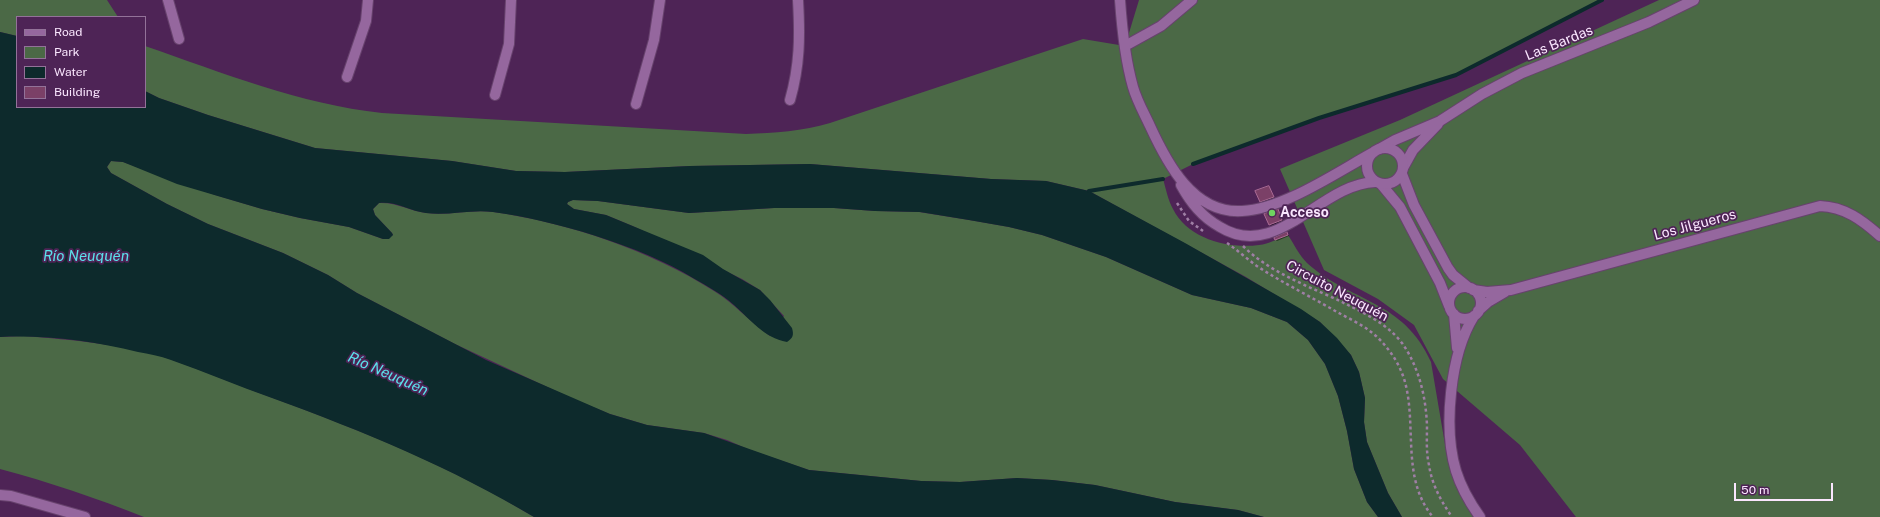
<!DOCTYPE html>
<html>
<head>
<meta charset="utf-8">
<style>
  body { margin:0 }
  #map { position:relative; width:1880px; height:517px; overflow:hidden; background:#4e2456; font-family:"Public Sans",sans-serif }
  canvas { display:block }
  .legend { position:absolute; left:16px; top:16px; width:130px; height:92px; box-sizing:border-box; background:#4e2456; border:1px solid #937299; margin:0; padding:5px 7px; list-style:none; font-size:12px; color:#fae6fe }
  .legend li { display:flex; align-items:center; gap:8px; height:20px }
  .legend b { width:20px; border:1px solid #937299 }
  .scale { position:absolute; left:1734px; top:483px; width:99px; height:18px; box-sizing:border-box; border:2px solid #fae6fe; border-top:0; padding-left:5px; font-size:12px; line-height:14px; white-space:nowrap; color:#fae6fe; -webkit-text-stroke:3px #4e2456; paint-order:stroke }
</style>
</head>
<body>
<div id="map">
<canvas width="1880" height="517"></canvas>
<ul class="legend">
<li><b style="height:5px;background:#95679e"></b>Road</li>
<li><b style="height:11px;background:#4b6946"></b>Park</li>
<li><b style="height:11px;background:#0d2a2c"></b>Water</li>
<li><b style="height:11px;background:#7b4067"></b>Building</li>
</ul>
<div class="scale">50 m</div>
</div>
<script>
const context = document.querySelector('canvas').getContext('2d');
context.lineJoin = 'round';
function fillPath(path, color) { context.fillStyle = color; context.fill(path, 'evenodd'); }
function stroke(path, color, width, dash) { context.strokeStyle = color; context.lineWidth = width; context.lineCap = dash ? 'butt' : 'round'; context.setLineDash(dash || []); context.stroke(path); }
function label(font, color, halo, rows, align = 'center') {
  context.font = font + ' "Public Sans",sans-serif'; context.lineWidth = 3.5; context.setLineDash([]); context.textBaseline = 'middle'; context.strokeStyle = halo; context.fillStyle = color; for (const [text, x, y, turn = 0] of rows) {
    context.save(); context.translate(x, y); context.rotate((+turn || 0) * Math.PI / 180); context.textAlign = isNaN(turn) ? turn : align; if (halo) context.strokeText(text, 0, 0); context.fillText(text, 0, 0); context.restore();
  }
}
const green = new Path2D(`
  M0,0H107L118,17H17V36L0,32Z
  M1139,0H1602L1456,75L1319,118L1193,164L1163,179C1166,189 1168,200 1173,209C1188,239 1228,249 1259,245C1269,244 1279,238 1288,235C1294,244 1299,255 1307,263C1350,302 1404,300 1431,362L1448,462L1458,491L1473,517H1402L1388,493L1367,442L1364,422L1365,398L1359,372L1351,355L1320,322L1246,277L1089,191L1046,181L991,179L810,164L690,166L565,172L516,171L452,161L315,148L208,115L159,98L145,91V46C223,73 300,104 382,113L746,134C774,133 803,131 830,123L1083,39L1125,46Z
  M1659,0H1880V517H1576L1520,445L1443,379L1414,325L1378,299L1324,270L1280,169L1400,120Z
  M111,161L123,162L215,195L262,209L300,218L349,227L383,239L393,235L392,233L375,215L373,209L379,203C396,202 410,211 426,213C448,216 471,209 493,212C566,222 652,251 714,291C735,304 750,322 770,336L784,316L760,290L742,279L635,227L606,215L574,209L567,204L568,202L573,200L598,201L689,213L774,208H834L875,211L919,212L969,220L1009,227L1042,235L1106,257L1192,295L1251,308L1287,322L1308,340L1325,364L1338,396L1347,431L1354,469L1367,502L1378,517H1264L1238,510L1175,502L1095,485L1052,480L1017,478L960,482L921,481L809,470L750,450L727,440L704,433L647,425L610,414L573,399L455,344L357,293L328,275L283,253L208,224L167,204L111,173L107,167Z
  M24,336C72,340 124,344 170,359C207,372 244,388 281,401C368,433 455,469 534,517H144C96,498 49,482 0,469V337Z`);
const water = new Path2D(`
  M0,32L17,36V107H145V91L159,98L208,115L315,148L452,161L516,171L565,172L690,166L810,164L991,179L1046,181L1089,191L1185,243L1301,309L1320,322L1337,338L1351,355L1359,372L1365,398L1364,422L1367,442L1388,493L1402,517H1378L1367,502L1354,469L1347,431L1338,396L1325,364L1308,340L1287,322L1251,308L1192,295L1106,257L1042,235L1009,227L969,220L920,212L875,211L834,208H774L689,213L598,201L573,200L568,202L567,204L574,209L606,215L635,227L703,255L723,269L760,290L770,300L792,328C794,335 793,338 787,342C764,338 750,319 734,305C722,294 707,286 693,278C641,246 553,220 493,212C471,209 448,216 426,213C410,211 396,201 379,203L373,209L375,215L392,233L393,235L389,239H383L349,227L300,218L262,209L177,184L123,162L111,161L107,167L111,173L167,204L208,224L283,253L328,275L357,293L486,360L610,414L647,425L704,433L809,470L921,481L960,482L1017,478L1052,480L1095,485L1175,502L1238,510L1264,517H534C452,468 363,431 272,398C238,386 205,372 171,360C160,356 149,354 138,352C93,341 46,335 0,337Z`);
const shadow = new Path2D(`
  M1269,187L1275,199L1262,203L1260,201Z
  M1278,211L1283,221L1271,226L1266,214Z
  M1287,233L1289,236L1277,241L1276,240Z`);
const stream = new Path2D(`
  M1193,164L1319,118L1456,75L1602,0
  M1089,191L1163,179`);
const building = new Path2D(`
  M1269,186L1274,197L1260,202L1255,191Z
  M1278,209L1282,220L1269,225L1264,214Z
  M1287,232L1288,235L1275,240L1274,238Z`);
const path = new Path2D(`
  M1177,203L1189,221L1203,231
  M1227,243C1239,251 1250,262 1263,270C1287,285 1313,298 1337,312C1350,319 1365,326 1376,336C1389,348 1400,364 1405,382C1417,426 1401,479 1433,517
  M1243,246C1271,274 1314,288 1348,305C1368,315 1388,325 1402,343C1419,367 1426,397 1427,426C1427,439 1426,452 1429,465C1432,485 1441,501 1452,517`);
const minor = new Path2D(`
  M168,0L179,39
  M1125,46L1161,26L1192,0
  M347,77L366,21L368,0
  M495,95L509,44L511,0
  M790,100C800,65 800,36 798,0
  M636,104L654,40L660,0
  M1379,149L1395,140L1440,121L1482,94L1522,73L1649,22L1694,0
  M1403,168L1413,150L1438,124
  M1402,174L1414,205L1448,268L1453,275L1469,288
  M1381,184L1400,207L1440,283L1449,306
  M1449 303a16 16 0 1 1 32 0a16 16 0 1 1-32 0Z
  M1473,290L1487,292L1511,290L1820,206C1845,207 1862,220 1880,236
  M1478,311L1488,302L1505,292
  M1454,314L1457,348
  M1474,316C1450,354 1443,428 1456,471C1461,487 1470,503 1480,517
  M0,495L11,496L85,517`);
const tertiary = new Path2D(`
  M1120,0C1122,29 1125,59 1133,87C1137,101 1144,113 1150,126C1167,163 1193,214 1242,211C1284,209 1337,172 1374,152
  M1367 166a18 18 0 1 1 36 0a18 18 0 1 1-36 0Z
  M1181,185C1191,203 1202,217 1220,227C1277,262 1320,184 1375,182`);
const markers = [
  [1272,213,4,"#6fd360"]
];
const streetNames = [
  ["Las Bardas",1559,43,-22],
  ["Los Jilgueros",1695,225,-15],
  ["Circuito Neuquén",1337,291,28]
];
const poiNames = [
  ["Acceso",1280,213]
];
const waterNames = [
  ["Río Neuquén",86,256],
  ["Río Neuquén",388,374,24]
];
fillPath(green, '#4b6946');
fillPath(water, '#0d2a2c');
fillPath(shadow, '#0007');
stroke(stream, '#0d2a2c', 4);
fillPath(building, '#7b4067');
stroke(building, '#aa6b94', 1);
stroke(minor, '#67426d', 12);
stroke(tertiary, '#67426d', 12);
stroke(path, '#9f7fa5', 2.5, [3, 3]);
stroke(minor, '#95679e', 10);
stroke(tertiary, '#95679e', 10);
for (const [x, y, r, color] of markers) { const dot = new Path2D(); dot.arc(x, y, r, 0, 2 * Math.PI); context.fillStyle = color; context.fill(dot); stroke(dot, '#4e2456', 1.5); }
label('14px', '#fae6fe', '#4e2456', streetNames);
label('bold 14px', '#fae6fe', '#4e2456', poiNames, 'left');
label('italic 15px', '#5be1ea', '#4e2456', waterNames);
</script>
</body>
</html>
